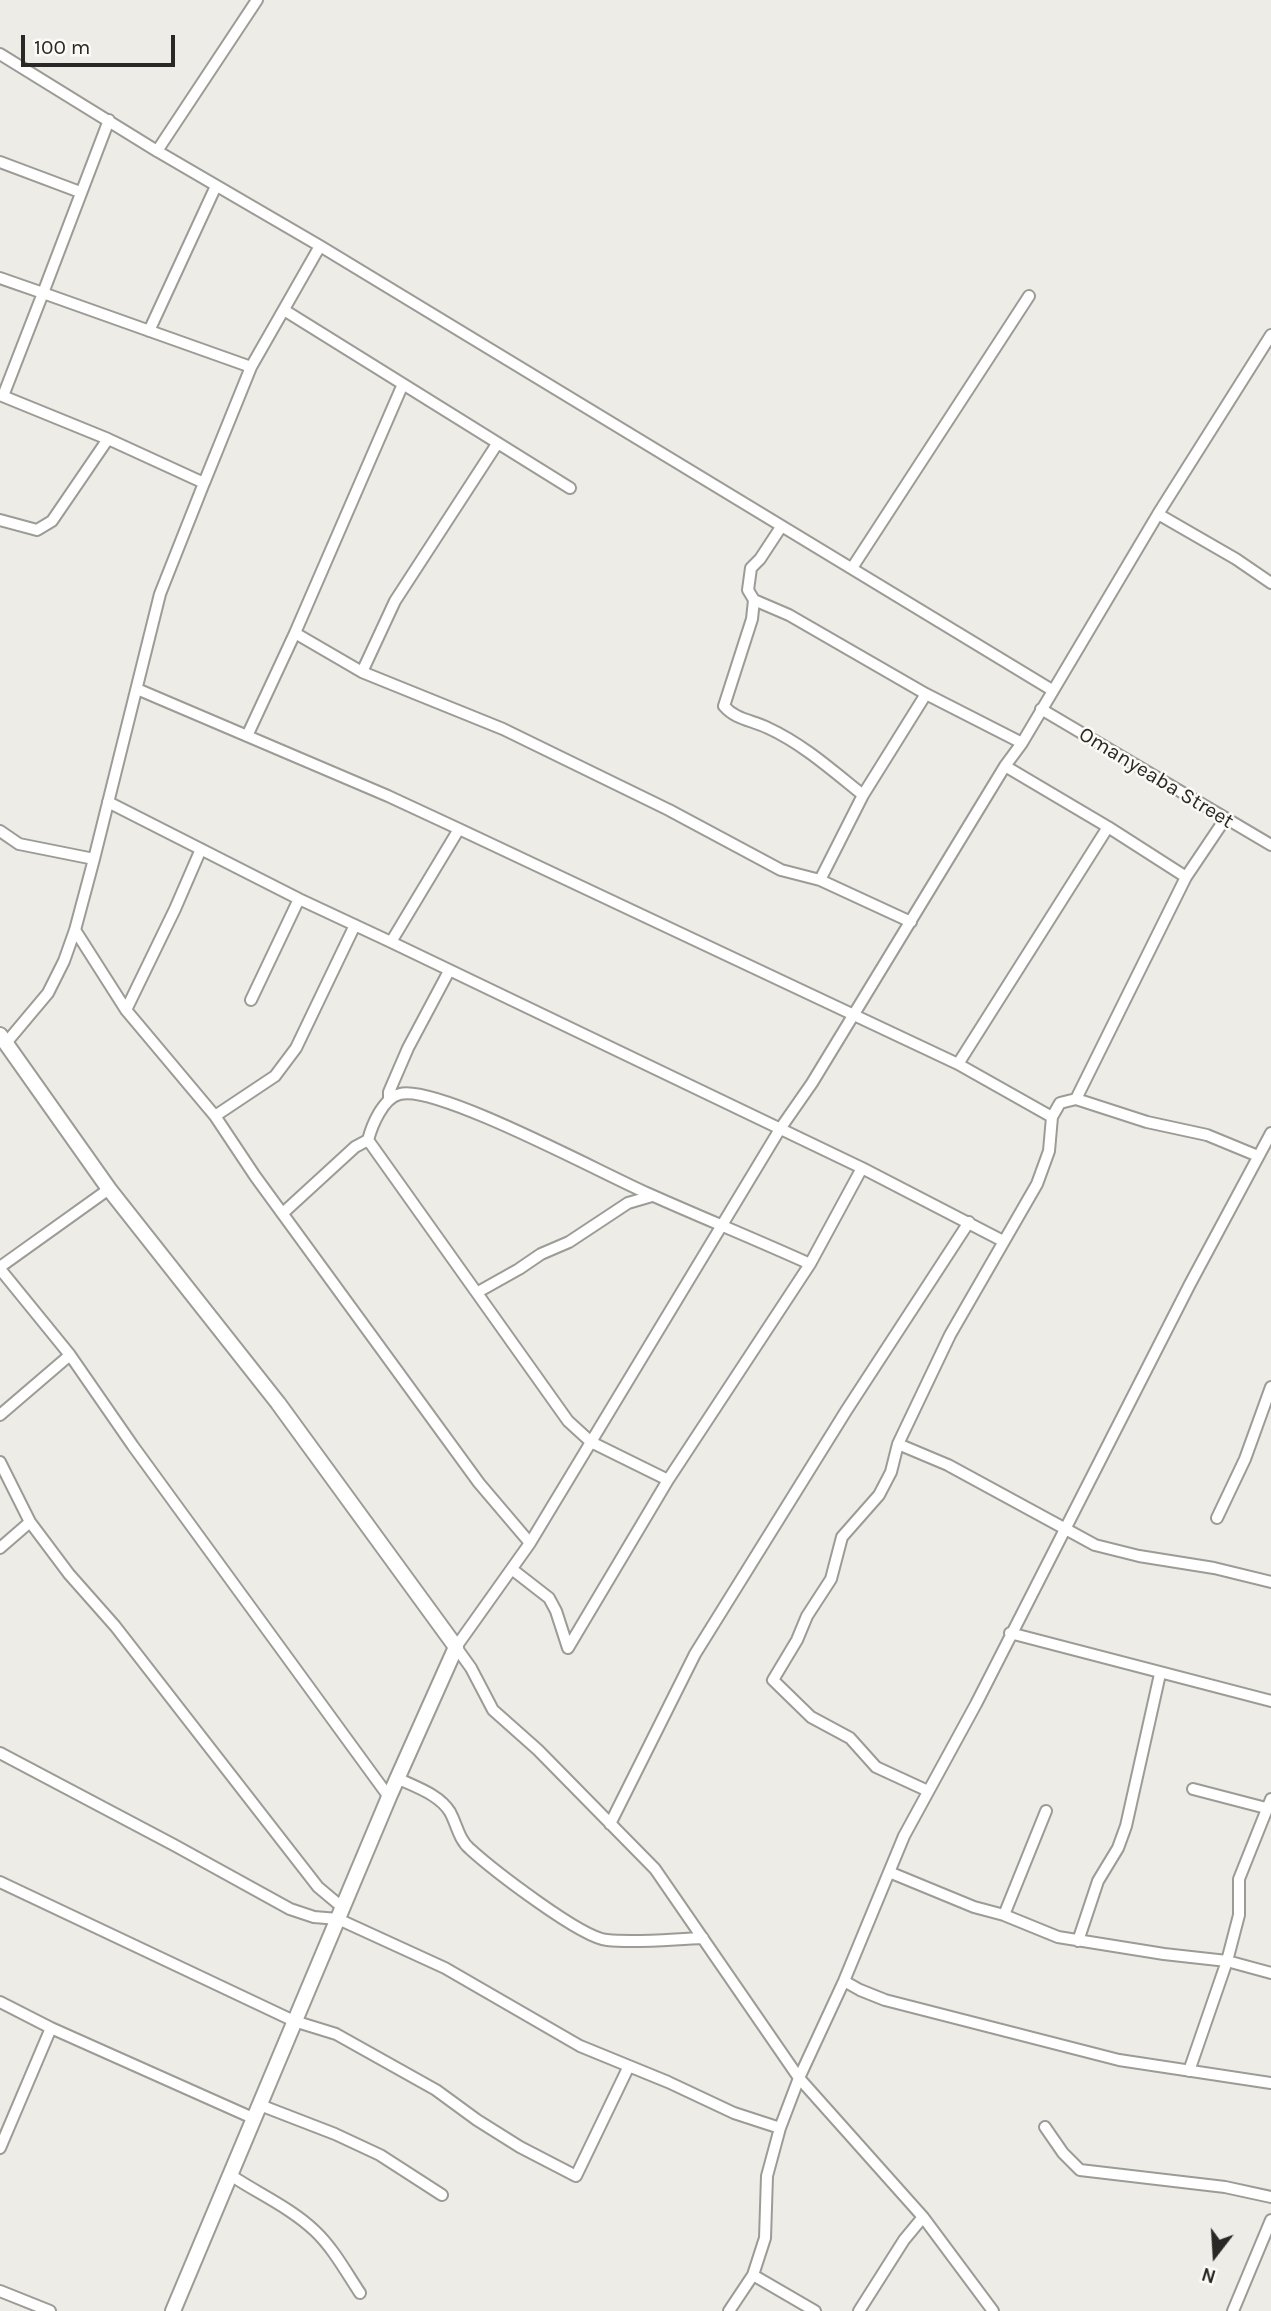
<!DOCTYPE html>
<html>
<head>
<meta charset="utf-8">
<style>
  body { margin:0 }
  #map { position:relative; width:1271px; height:2311px; overflow:hidden; background:#eeece7; font-family:Karla,sans-serif }
  canvas { display:block }
  .north { position:absolute; left:1180px; top:2220px; width:70px; height:70px; -webkit-text-stroke:5px #fcfaf5; paint-order:stroke; rotate:197deg; font-size:19px; font-weight:700; line-height:28px; text-align:center; color:#292826 }
  .north::after { content:''; display:block; margin:auto; width:24px; height:32px; background:#292826; clip-path:polygon(50% 0,100% 100%,50% 72%,0 100%) }
  .scale { position:absolute; left:21px; top:35px; width:154px; height:32px; box-sizing:border-box; border:4px solid #292826; border-top:0; padding-left:9px; font-size:21px; line-height:24px; white-space:nowrap; color:#292826; -webkit-text-stroke:5px #fcfaf5; paint-order:stroke }
</style>
</head>
<body>
<div id="map">
<canvas width="1271" height="2311"></canvas>
<div class="north">N</div>
<div class="scale">100 m</div>
</div>
<script>
const context = document.querySelector('canvas').getContext('2d');
context.lineJoin = 'round';
function stroke(path, color, width, dash) { context.strokeStyle = color; context.lineWidth = width; context.lineCap = dash ? 'butt' : 'round'; context.setLineDash(dash || []); context.stroke(path); }
function label(font, color, halo, rows, align = 'center') {
  context.font = font + ' Karla,sans-serif'; context.lineWidth = 5; context.setLineDash([]); context.textBaseline = 'middle'; context.strokeStyle = halo; context.fillStyle = color; for (const [text, x, y, turn = 0] of rows) {
    context.save(); context.translate(x, y); context.rotate((+turn || 0) * Math.PI / 180); context.textAlign = isNaN(turn) ? turn : align; if (halo) context.strokeText(text, 0, 0); context.fillText(text, 0, 0); context.restore();
  }
}
const minor = new Path2D(`
  M0,54L157,151L320,246L1052,690
  M157,151L257,0
  M0,162L80,192
  M0,278L43,293L109,120
  M284,310L570,488
  M149,331L216,186
  M0,395L108,439L204,483L251,367
  M3,396L43,293L251,367L320,246
  M1158,514L1236,559L1271,583
  M0,520L37,530L52,521L108,439
  M781,527L760,559L751,568L748,590L754,600L752,619L724,706C736,720 752,720 768,728C803,744 833,771 863,795
  M852,568L1029,296
  M754,600L789,615L926,694L1022,743
  M295,633L362,672L503,729L669,810L781,870L820,880L911,922
  M362,672L395,601L497,444
  M137,689L388,796L459,829
  M1041,709L1271,845
  M247,736L295,633L403,384
  M1005,766L1108,827L1186,877
  M108,802L299,899L391,942
  M0,831L19,844L94,859
  M820,880L863,795L926,694
  M75,930L126,1010L215,1116L255,1176L479,1483L530,1543
  M251,1000L299,899
  M126,1010L175,909L201,849
  M6,1043L48,993L64,961L75,930L94,859L160,594L204,483
  M958,1064L1108,827
  M389,1099V1092L408,1048L449,971
  M1076,1099L1147,1122L1207,1135L1258,1156
  M215,1116L275,1076L296,1048L355,925
  M368,1140L568,1421L591,1442L668,1480
  M283,1213L355,1147L368,1140C372,1125 383,1098 400,1094C437,1084 605,1175 649,1194C703,1218 757,1240 810,1264
  M1003,1241L862,1168L391,942L459,829L958,1064L1052,1117
  M0,1267L109,1189
  M0,1269L70,1355L133,1446L389,1797
  M478,1292L519,1269L541,1254L569,1242L628,1203L652,1196
  M0,1415L70,1355
  M898,1444L948,1465L1095,1545L1139,1556L1214,1568L1271,1582
  M0,1462L30,1522L69,1574L115,1626L318,1887L343,1908
  M1217,1518L1245,1459L1271,1387
  M0,1548L30,1522
  M513,1570L549,1598L556,1611L568,1648
  M1010,1633L1271,1701
  M568,1648L668,1480L810,1264L862,1168
  M0,1753L174,1845L290,1909L314,1917L338,1919L445,1968L580,2046L668,2082L734,2113L780,2128
  M397,1778C415,1787 439,1794 450,1812C457,1825 459,1840 470,1849C492,1869 581,1938 607,1940C638,1943 672,1939 703,1938
  M1193,1789L1266,1808
  M928,1791L876,1767L850,1738L811,1717L773,1680L797,1640L807,1616L831,1579L842,1537L879,1495L891,1472L898,1444L950,1335L1037,1184L1049,1151L1052,1117L1060,1103L1076,1099L1186,877L1225,819
  M610,1824L695,1654L846,1411L969,1222
  M889,1872L974,1907L1004,1915L1058,1937L1164,1954L1227,1961L1271,1973
  M0,1882L294,2021L336,2034L436,2090L477,2120L520,2147L576,2176L628,2068
  M1004,1915L1046,1811
  M1078,1941L1098,1881L1118,1848L1126,1826L1160,1674
  M844,1981L860,1990L885,2000L1119,2060L1271,2083
  M0,2002L51,2028L255,2119
  M1189,2071L1227,1961L1239,1915V1879L1271,1799
  M260,2105L335,2134L380,2155L442,2195
  M1045,2127L1063,2153L1080,2170L1225,2187L1271,2197
  M0,2148L51,2028
  M232,2176C259,2194 291,2208 315,2231C333,2248 346,2272 360,2293
  M753,2275L815,2311
  M0,2291L50,2311
  M729,2311L753,2275L765,2238L767,2176L780,2128L799,2078L844,1981L904,1836L976,1704L1190,1284L1271,1133
  M859,2311L904,2240L923,2217
  M993,2311L923,2217L799,2078L655,1869L538,1750L493,1710L471,1668L456,1647L530,1543L780,1129L812,1083L1005,766L1022,743L1158,514L1271,335
  M1233,2311L1271,2220`);
const tertiary = new Path2D(`
  M0,1035L109,1189L278,1403L456,1647L389,1797L173,2311`);
const streetNames = [
  ["Omanyeaba Street",1156,778,31]
];
stroke(minor, '#9c9b96', 14);
stroke(tertiary, '#9c9b96', 18);
stroke(minor, '#fff', 10);
stroke(tertiary, '#fff', 14);
label('21px', '#292826', '#fcfaf5', streetNames);
</script>
</body>
</html>
